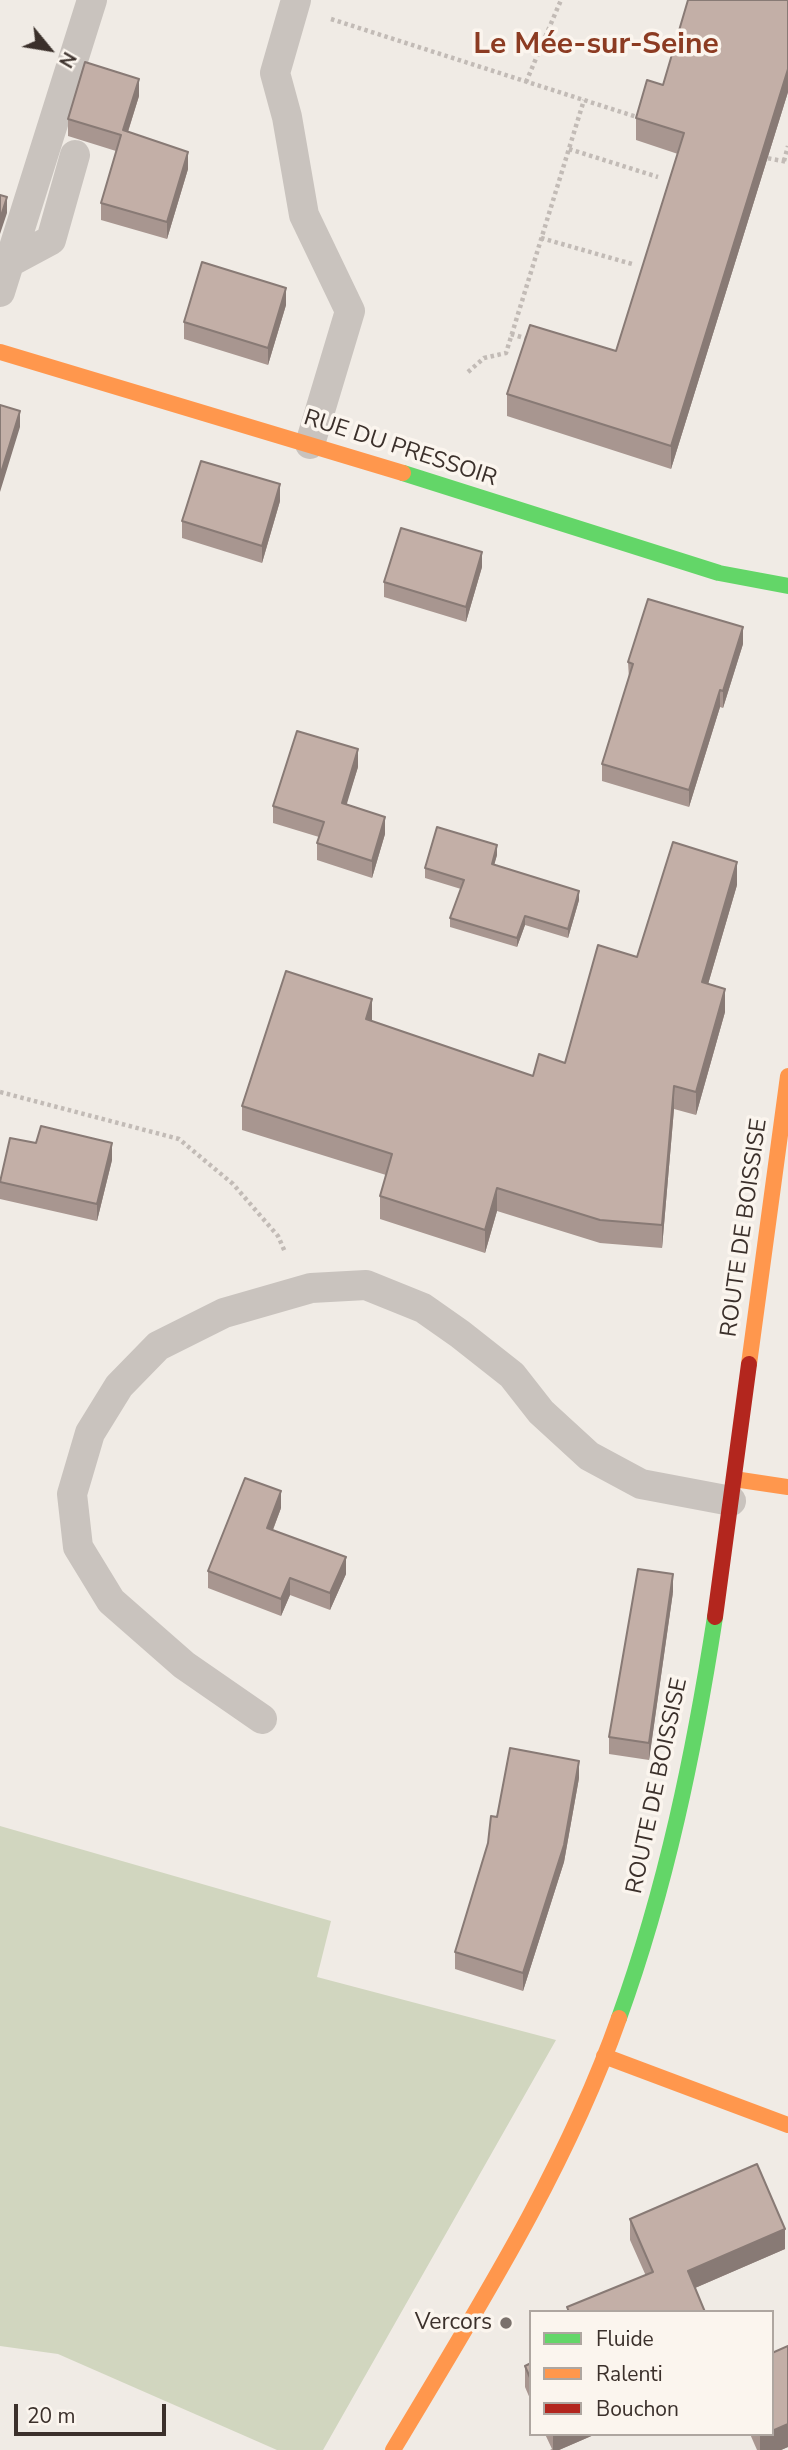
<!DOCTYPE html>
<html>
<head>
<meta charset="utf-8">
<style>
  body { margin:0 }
  #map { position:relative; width:788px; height:2450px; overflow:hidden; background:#f0ebe5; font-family:"Nunito Sans",sans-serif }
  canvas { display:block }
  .legend { position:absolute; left:529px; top:2310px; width:245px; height:126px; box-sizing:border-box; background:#fbf5ee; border:2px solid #aea6a0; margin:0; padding:9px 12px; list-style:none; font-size:21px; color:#3b302b }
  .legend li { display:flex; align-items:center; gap:14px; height:35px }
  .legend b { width:35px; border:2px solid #aea6a0 }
  .north { position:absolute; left:14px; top:14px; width:70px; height:70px; -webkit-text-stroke:5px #fbf5ee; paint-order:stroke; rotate:120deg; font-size:19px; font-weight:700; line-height:28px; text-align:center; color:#3b302b }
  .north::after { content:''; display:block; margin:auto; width:24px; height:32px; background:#3b302b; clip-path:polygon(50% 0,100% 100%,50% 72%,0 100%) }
  .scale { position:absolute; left:14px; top:2404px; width:152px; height:32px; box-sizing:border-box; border:4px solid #3b302b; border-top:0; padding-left:9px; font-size:21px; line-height:24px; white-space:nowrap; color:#3b302b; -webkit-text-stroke:5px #fbf5ee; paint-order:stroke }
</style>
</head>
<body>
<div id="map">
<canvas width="788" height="2450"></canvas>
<ul class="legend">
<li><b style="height:9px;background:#63d668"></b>Fluide</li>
<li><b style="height:9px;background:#ff974d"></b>Ralenti</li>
<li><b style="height:9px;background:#b3261e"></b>Bouchon</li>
</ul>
<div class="north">N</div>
<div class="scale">20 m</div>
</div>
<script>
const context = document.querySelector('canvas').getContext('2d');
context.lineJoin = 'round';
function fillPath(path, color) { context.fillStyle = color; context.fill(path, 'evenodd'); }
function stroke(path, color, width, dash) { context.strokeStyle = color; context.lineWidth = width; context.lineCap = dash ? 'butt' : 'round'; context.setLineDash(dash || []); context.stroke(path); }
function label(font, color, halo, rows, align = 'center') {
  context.font = font + ' "Nunito Sans",sans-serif'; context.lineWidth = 7; context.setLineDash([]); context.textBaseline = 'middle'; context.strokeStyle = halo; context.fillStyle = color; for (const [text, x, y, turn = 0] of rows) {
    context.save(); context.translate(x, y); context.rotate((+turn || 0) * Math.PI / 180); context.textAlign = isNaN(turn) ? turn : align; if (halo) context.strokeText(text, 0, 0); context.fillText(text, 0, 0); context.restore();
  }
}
const green = new Path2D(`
  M0,1826L331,1921L317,1977L556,2040L323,2450H277L58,2354L0,2346Z`);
const path = new Path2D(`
  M331,19L640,118
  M526,82L561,0
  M569,149L658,177
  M761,157L788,162
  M784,161L788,146
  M541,238L632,264
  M511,334L531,340
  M468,372L484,358L506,353L584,100
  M0,1092L179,1139L233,1184L278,1236L285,1252`);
const lane = new Path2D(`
  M296,0L275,73L287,117L304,215L350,311L310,444
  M10,262L51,240L75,155
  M0,292L92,0
  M262,1719L184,1665L111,1601L78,1547L72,1494L90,1433L119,1386L158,1346L224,1313L311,1288L366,1285L423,1308L460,1334L512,1375L541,1412L589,1456L641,1484L731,1501`);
const fast = new Path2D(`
  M403,473L719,573L788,586
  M619,2018C666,1888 694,1753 715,1617`);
const slow = new Path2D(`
  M0,352L403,473
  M749,1364L788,1076
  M734,1479L788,1487
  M604,2056L788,2125
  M393,2450C476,2311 565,2171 619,2018`);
const jam = new Path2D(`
  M715,1617L749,1364`);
const wall = new Path2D(`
  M687,0H788V92L671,469L507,416V394L616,351L678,154L636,140V118L663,85L688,0Z
  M139,96L128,132L188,169L167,239L101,220V203L116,151L68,136V119Z
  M286,305L268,365L184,339V322Z
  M280,501L262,563L182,538V521Z
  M482,567L466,622L384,597V582Z
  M743,644L723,708L720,707L689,807L602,781V764L629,679L628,662Z
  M358,767L346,804L385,834L372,878L317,860V843L319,837L273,823V806Z
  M497,855L494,864L579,900L568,938L525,925L517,947L450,927V918L461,889L425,878V868Z
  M737,885L708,984L725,1012L696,1115L674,1109L662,1248L600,1243L497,1211L485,1253L380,1219V1196L386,1175L242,1130V1106L372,1021L533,1076L565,1063L637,957Z
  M112,1160L97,1221L0,1199V1178Z
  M281,1508L273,1530L346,1574L330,1610L290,1595L281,1616L208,1588V1571Z
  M673,1592L649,1760L609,1754V1737Z
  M579,1778L564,1862L523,1991L455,1969V1952L497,1817Z
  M630,2219L785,2249L695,2288L705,2312H567V2307L646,2276L630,2240Z
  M788,2346V2447L781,2450H757L750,2434H772Z
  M525,2366L531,2380V2401L525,2387Z
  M545,2434H596L559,2450H550L552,2449Z`);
const shadedWall = new Path2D(`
  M788,69V92L671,469V446Z
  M139,79V96L123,147V130Z
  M188,152V169L167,239V222Z
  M7,197V213L0,234V219Z
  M286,288V305L268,365V348Z
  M20,411V427L0,492V476Z
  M280,484V501L262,563V546Z
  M482,552V567L466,622V607Z
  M743,627V644L723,708V691Z
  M720,690V707L689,807V790Z
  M358,749V767L342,820V803Z
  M385,817V834L372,878V861Z
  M497,845V855L492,873V864Z
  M737,862V885L702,1005V982Z
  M579,891V900L568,938V929Z
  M525,916V925L517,947V938Z
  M725,989V1012L696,1115V1092Z
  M372,999V1022L366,1019Z
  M674,1086V1109L662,1248V1225Z
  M112,1143V1160L97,1221V1204Z
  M497,1188V1211L485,1253V1230Z
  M281,1491V1508L267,1545V1528Z
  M346,1557V1574L330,1610V1593Z
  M673,1574V1592L649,1760V1743Z
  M290,1578V1595L281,1616V1599Z
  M579,1761V1778L564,1862L523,1991V1973Z
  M785,2229V2249L688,2291V2271Z
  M788,2424V2447L781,2450H760V2436L765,2434H772V2431Z
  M553,2434H596L559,2450H553Z`);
const building = new Path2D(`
  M688,0H788V69L671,446L507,394L530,325L616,351L684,133L636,118L647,80L663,85Z
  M85,62L139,79L123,130L188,152L167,222L101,203L121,135L68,119Z
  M0,195L7,197L0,219Z
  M202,262L286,288L268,348L184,322Z
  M0,405L20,411L0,476Z
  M201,461L280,484L262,546L182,521Z
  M401,528L482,552L466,607L384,582Z
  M648,599L743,627L723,691L720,690L689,790L602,764L633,664L628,662Z
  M297,731L358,749L342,803L385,817L372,861L317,843L324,822L273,806Z
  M437,827L497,845L492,864L579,891L568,929L525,916L517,938L450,918L464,880L425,868Z
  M673,842L737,862L702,982L725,989L696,1092L674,1086L662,1225L600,1220L497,1188L485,1230L380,1196L392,1154L242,1106L286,971L372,999L366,1019L533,1076L539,1054L565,1063L598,945L637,957Z
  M41,1126L112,1143L97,1204L0,1182L10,1138L36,1143Z
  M245,1478L281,1491L267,1528L346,1557L330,1593L290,1578L281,1599L208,1571Z
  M638,1569L673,1574L649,1743L609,1737Z
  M510,1748L579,1761L564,1845L523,1973L455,1952L488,1843L491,1816L497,1817Z
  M757,2164L785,2229L688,2271L705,2312H569L567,2307L653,2272L630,2219Z
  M788,2346V2424L772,2431V2353Z
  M531,2363V2380L525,2366Z`);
const markers = [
  [506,2323,7,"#7a716c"]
];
const streetNames = [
  ["RUE DU PRESSOIR",400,449,18],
  ["ROUTE DE BOISSISE",745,1228,-82],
  ["ROUTE DE BOISSISE",658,1786,-78]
];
const poiNames = [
  ["Vercors",492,2323]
];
const districtNames = [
  ["Le Mée-sur-Seine",596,46]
];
fillPath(green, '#d1d6bf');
stroke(path, '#c2bbb6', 4.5, [3.5, 3.5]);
stroke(lane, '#c9c3be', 30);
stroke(fast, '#63d668', 16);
stroke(slow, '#ff974d', 16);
stroke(jam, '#b3261e', 16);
fillPath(wall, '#a89690');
fillPath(shadedWall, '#887a75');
fillPath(building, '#c3afa7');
stroke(building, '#887a75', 2);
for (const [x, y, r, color] of markers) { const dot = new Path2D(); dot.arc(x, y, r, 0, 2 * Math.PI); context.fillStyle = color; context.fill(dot); stroke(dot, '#fbf5ee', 2.5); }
label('23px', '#3b302b', '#fbf5ee', streetNames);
label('23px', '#3b302b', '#fbf5ee', poiNames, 'right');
label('bold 30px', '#8c3b22', '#fbf5ee', districtNames);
</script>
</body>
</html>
